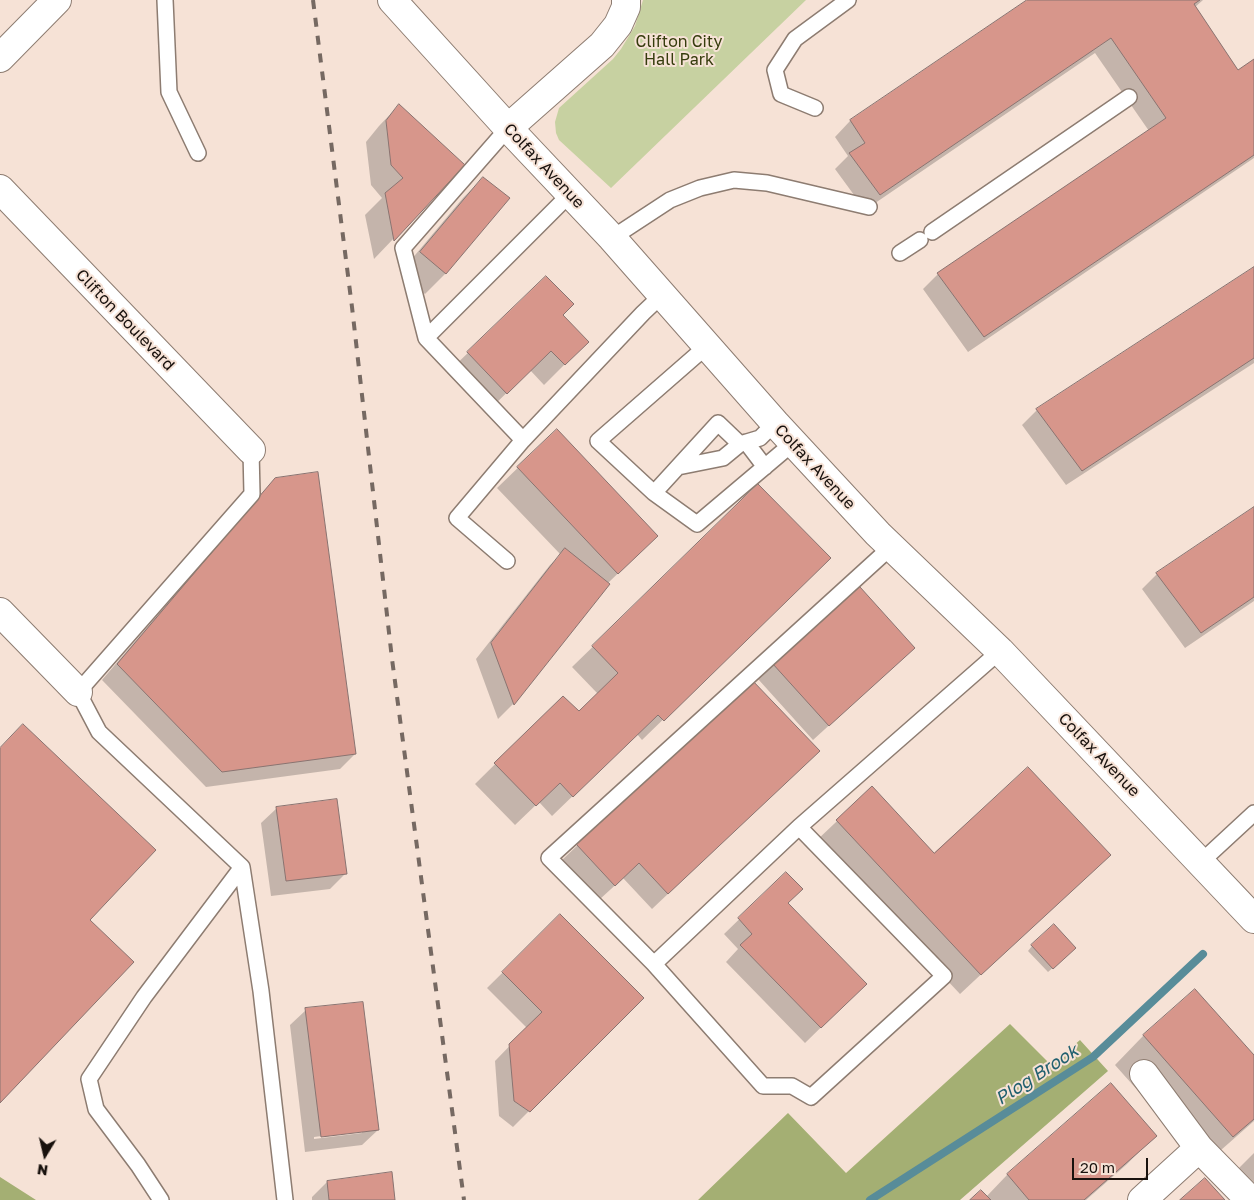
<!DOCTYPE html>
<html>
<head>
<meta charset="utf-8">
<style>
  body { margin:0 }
  #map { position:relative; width:1254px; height:1200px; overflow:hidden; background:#f6e2d6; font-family:"Golos Text",sans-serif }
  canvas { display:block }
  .north { position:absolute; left:20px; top:1130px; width:50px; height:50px; -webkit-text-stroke:4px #f6e2d6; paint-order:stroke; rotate:189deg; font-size:14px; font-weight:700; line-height:20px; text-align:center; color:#19120e }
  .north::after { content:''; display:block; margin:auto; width:18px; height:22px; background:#19120e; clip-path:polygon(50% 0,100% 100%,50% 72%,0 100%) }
  .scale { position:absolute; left:1072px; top:1158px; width:76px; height:22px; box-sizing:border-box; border:2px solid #19120e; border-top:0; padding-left:6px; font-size:15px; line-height:18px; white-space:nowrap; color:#19120e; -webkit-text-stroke:4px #f6e2d6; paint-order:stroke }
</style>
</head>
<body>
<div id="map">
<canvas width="1254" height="1200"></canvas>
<div class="north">N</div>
<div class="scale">20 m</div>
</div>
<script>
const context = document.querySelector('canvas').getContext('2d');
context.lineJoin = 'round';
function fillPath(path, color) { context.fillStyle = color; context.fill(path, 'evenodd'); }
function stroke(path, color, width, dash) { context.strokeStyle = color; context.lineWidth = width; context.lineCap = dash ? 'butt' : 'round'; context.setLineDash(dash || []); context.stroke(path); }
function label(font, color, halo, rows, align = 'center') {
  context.font = font + ' "Golos Text",sans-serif'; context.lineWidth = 4; context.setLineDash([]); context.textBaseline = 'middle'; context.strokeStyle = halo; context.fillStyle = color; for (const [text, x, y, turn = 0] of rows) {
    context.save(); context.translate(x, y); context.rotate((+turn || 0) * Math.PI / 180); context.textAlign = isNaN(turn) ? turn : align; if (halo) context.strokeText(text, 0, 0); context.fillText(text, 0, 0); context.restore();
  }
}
const green = new Path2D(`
  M643,0H806L611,188L559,140L556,133L555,122L559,108L613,59L621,49L635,26Z`);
const forest = new Path2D(`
  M1010,1024L1051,1065L1080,1040L1108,1071L960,1200H698L788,1113L846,1173Z
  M0,1177L36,1200H0Z`);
const shadow = new Path2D(`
  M1029,0H1203L1194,8L1238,71L1254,61V158L968,352L923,289L938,274L1149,131L1095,53L865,210L835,169L848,156L835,137L850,121Z
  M399,105L463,166L374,259L365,215L382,198L371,185L366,142L379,126Z
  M483,178L446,273L425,294L400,273L463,198Z
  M1254,268V363L1066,485L1022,425L1037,410Z
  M546,278L561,315L567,362L544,385L530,370L486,413L447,373Z
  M556,431L636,556L608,583L513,704L498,719L476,659L550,565L561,555L497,488Z
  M276,479L355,754L340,769L206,787L102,680L260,495Z
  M758,486L809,578L642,740L637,734L552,816L539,802L515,825L475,784L563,697L579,713L598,694L572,667Z
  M1254,508V601L1185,648L1142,589L1157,574Z
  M860,589L914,648L813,740L749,669Z
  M751,681L819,751L652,909L623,878L599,900L561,861Z
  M872,788L934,855H1109L960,994L816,841Z
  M277,808L346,873L330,889L271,896L261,823Z
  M786,874L787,903L850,999L805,1043L726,962L738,949L724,934Z
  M560,916L642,998L513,1127L499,1116L495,1061L527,1028L487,988Z
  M1032,946L1070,953L1048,972L1028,951Z
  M1195,990L1254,1056V1121L1204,1165L1115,1065L1143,1036Z
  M306,1010L378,1130L362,1145L305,1152L290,1025ZM362,1131V1133L314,1139V1137Z
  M1111,1085L1155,1136L1126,1165L1086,1200H972L986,1197L1007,1175Z
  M1254,1153V1200L1222,1185Z
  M327,1182L394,1200H312V1197Z`);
const stream = new Path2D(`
  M870,1200L1093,1057L1203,954`);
const building = new Path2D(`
  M1027,0H1200L1194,4L1238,70L1254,59V155L984,337L937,273L1166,118L1111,38L880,195L849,153L865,143L850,120Z
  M399,104L465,165L394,241L385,193L403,178L391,165L386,121Z
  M483,177L510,198L446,274L420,252Z
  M1254,267V358L1082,471L1036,409Z
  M546,276L574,304L563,315L589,342L565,365L551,351L507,394L467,352Z
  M557,429L658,536L618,574L517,467Z
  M318,472L356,754L222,772L117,664L275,478Z
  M758,484L831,558L664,721L658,715L573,797L560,783L536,806L494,763L563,696L579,711L618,673L592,646Z
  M1254,507V597L1201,633L1156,573Z
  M565,548L610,584L514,705L491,643Z
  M860,587L915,648L829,726L763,653L836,588Z
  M751,679L820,751L668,894L639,863L615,886L576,844Z
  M23,724L156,850L90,920L134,962L0,1103V748Z
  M1028,767L1111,855L981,975L836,820L872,786L934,853Z
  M337,799L347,874L286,881L276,807Z
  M786,872L803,889L788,903L867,984L821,1028L740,945L752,934L738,918Z
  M560,914L644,998L530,1112L514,1101L509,1044L542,1012L502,972Z
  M1054,924L1076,948L1053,969L1031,945Z
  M1195,989L1254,1055V1119L1233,1137L1143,1035Z
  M363,1002L379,1130L321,1137L305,1008Z
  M1111,1083L1157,1136L1084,1200H1029L1007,1174Z
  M392,1172L395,1200H329L327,1181Z
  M1205,1178L1225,1200H1180Z
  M981,1190L991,1200H970Z`);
const service = new Path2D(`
  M165,0L169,92L198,153
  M815,108L781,94L775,70L795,39L848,0
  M508,128L403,248L426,338L570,194
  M932,232L1129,97
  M612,238L670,200L700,188L734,180L767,183L869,207
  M900,253L920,240
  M426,338L523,440L643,313L662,295
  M708,345L598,441L654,493L718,423L740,444
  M746,442L765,467
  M251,450L252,494L78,692L99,732L242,867L261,991L285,1200
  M678,467L723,458L740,444L760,438L775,423
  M654,493L697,524L793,443
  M507,561L457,518L523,440
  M799,827L944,976L811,1097L792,1086H763L654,964L799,827L1000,651
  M1201,862L1254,813
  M654,964L549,858L891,547
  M161,1200L138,1165L96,1109L89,1079L144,997L242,867`);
const minor = new Path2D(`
  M0,58L57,0
  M508,128L602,45L618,25L626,7V0
  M0,189L251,450
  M0,612L78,692
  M1144,1074L1199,1148L1250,1200
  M1142,1200L1199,1148`);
const tertiary = new Path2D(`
  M392,0L508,128L612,238L775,423L878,534L1000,651L1254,919`);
const rail = new Path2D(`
  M313,0L352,307L392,659L464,1200`);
const parkNames = [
  ["Clifton City",679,42],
  ["Hall Park",679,60]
];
const streetNames = [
  ["Colfax Avenue",544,166,47],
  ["Clifton Boulevard",125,320,46],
  ["Colfax Avenue",815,467,47],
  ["Colfax Avenue",1099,755,46]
];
const waterNames = [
  ["Plog Brook",1037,1075,-33]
];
fillPath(green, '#c7d1a1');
fillPath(forest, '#a4af73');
fillPath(shadow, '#0003');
stroke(stream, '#588c99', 8);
fillPath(building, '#d7968b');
stroke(building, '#897370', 1);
stroke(service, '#8d7c71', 18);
stroke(minor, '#8d7c71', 30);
stroke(tertiary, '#8d7c71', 30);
stroke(service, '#fff', 15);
stroke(minor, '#fff', 28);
stroke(tertiary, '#fff', 28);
stroke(rail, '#766962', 4, [9, 9]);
label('16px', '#363c0d', '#f6e2d6', parkNames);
label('16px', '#19120e', '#f6e2d6', streetNames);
label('italic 18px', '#21606f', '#f6e2d6', waterNames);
</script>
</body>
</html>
